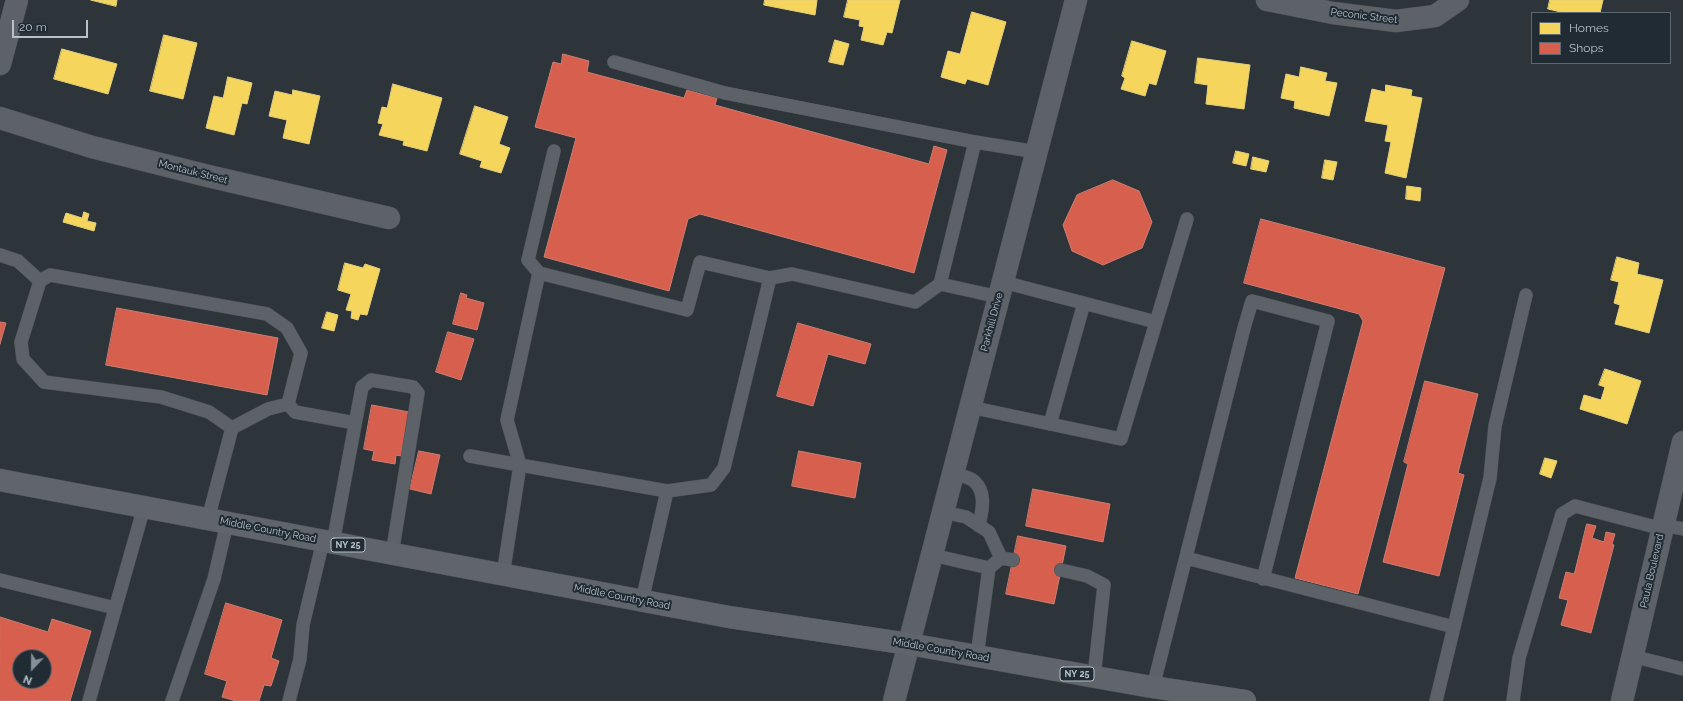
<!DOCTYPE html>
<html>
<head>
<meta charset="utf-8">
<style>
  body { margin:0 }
  #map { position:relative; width:1683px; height:701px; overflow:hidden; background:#2d343a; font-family:Raleway,sans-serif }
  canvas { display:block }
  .legend { position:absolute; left:1531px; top:12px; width:140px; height:52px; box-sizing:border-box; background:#202b34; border:1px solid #5d6770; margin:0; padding:5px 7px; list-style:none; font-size:12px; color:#b8c1c9 }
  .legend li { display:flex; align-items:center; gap:8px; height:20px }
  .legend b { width:20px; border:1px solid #5d6770 }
  .north { position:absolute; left:12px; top:649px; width:40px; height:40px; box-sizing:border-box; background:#202b34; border:1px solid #5d6770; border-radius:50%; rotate:202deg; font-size:11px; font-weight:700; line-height:16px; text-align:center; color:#b8c1c9 }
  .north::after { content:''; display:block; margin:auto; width:14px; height:18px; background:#879097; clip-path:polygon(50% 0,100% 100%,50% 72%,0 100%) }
  .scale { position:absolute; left:12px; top:20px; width:76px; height:18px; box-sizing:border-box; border:2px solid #b8c1c9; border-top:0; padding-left:5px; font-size:12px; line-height:14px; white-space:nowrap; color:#b8c1c9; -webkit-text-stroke:3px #202b34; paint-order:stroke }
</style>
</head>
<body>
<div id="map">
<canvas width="1683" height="701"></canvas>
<ul class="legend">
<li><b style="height:11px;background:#f6d55c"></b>Homes</li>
<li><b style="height:11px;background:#d6604d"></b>Shops</li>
</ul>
<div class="north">N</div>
<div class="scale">20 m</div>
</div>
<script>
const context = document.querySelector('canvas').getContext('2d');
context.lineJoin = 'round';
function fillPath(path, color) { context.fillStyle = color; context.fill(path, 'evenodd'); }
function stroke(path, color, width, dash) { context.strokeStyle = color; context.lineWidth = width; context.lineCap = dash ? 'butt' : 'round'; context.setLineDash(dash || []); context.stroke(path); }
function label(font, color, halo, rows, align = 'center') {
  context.font = font + ' Raleway,sans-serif'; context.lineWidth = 4; context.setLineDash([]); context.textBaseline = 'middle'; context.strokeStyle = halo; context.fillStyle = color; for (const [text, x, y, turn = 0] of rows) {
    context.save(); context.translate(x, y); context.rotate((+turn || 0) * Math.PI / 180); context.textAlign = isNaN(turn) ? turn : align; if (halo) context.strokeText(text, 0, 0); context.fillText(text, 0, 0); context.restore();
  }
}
const homes = new Path2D(`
  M91,0H117L116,6Z
  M765,0H817L815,15L764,5Z
  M848,0H900L892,33L887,32L883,45L861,40L864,27L859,26L860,20L844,17Z
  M1550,0H1603L1600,13H1565L1548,9Z
  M972,12L1006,22L988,85L967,79L965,84L941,77L948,51L960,54Z
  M164,35L197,43L183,99L150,91Z
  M835,40L849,44L843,65L829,62Z
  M1132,41L1166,51L1156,85L1149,83L1145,96L1121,89L1125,78L1122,76Z
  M62,49L117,64L108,94L54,79Z
  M1198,58L1250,65L1244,109L1206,104L1208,85L1195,83Z
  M1301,67L1327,73L1325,81L1337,83L1329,116L1294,108L1295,101L1281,98L1286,74L1299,77Z
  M228,77L252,83L247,104L242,103L234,135L206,128L214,96L223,98Z
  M393,84L442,98L427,151L403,145L404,141L379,135L383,124L378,123L382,107L387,108Z
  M1386,85L1412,90L1411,96L1422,98L1406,178L1385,173L1391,142L1385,141L1388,125L1365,121L1372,89L1385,92Z
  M293,90L320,96L309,144L283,138L287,120L269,116L275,91L292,95Z
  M475,106L508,117L499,144L510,148L501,173L480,167L482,161L460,154Z
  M1236,151L1249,154L1246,166L1233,163Z
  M1253,157L1269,161L1266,172L1251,169Z
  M1325,160L1337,162L1333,180L1322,178Z
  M1407,186L1421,188L1420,201L1406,199Z
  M84,212L89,214L87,221L96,223L94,231L63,222L66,213L82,218Z
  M1617,257L1639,263L1637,274L1663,280L1649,333L1615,324L1620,305L1614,303L1619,282L1611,280Z
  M345,263L363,268L365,264L380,269L367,315L360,314L358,320L351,318L352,311L346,310L351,294L338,290Z
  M327,312L338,315L334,331L322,328Z
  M1605,369L1641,381L1627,424L1580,409L1584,395L1601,400L1605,387L1599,385Z
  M1545,458L1557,461L1551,478L1540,474Z`);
const shops = new Path2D(`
  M563,54L589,61L587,72L684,98L687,90L717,98L715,105L929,164L934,146L947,150L914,273L700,214L688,219L669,291L544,257L576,138L535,127L553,62L561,64Z
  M1113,180L1139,191L1152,222L1142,248L1103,265L1072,251L1063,225L1077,195Z
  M1261,219L1445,268L1358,594L1295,578L1363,321L1359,314L1244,283Z
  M461,293L467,295L466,298L484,303L477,330L453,324Z
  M117,308L278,338L267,395L106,365Z
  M0,322L6,323L0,344Z
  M798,323L871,344L865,364L828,354L813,406L777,396Z
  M448,332L474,339L461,380L436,372Z
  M1425,381L1478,394L1458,473L1464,475L1439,576L1383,562L1408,464L1404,462Z
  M372,405L409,412L401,456L396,455L395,464L372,460L374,451L364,449Z
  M419,451L440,455L431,494L410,489Z
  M799,451L861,463L855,498L792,486Z
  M1033,489L1110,504L1103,542L1026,526Z
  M1587,524L1596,526L1592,538L1604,542L1606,532L1615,534L1612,544L1614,545L1591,633L1561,625L1568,600L1559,598L1566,572L1574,574Z
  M1018,536L1066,546L1054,604L1006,594Z
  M226,603L282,620L271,658L279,661L271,686L264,685L259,701H236L222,697L227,681L205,674Z
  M0,617L48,632L52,619L91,631L70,701H0ZM20,657H44V681H20Z`);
const service = new Path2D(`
  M614,62L725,93L975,142
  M0,255L18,261L40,281
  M539,273L528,260L554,151
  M1003,282L1156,322
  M940,284L975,142L1037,152
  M288,404L295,412L355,423
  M970,407L1121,439L1187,219
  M1050,424L1084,303
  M470,456L520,465L507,420L539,273L687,310L700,262L770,278
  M953,473C959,475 969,477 974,481C987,493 982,511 979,526
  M943,512L966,517L989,532L1001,558
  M208,519L232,428L209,412L161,397L44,382L23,359L21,342L40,281L50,275L267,314L287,328L301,353L288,404L268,409L232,428
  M1663,525L1683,529
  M333,543L362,387L371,380L413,387L418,393L392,554
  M932,555L989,568
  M1186,558L1454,627
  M1061,570L1087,576L1104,585L1094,677
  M503,575L520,465L667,491
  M0,580L115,608
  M642,601L667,491L711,485L724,468L770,278L792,274L915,302L940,284L999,297
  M977,656L989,568L1001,558L1013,560
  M1632,656L1683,669
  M1153,687L1244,328L1252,301L1328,321L1263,579
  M89,701L144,507
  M172,701L214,579L227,523
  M289,701L300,659L303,625L323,541
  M1436,701L1490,478L1495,426L1526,295
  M1513,701L1519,658L1562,514L1575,506L1663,529`);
const minor = new Path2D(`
  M1267,0L1333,13L1396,21L1435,16L1458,0
  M0,64L17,0
  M0,118L92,147L208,176L389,218
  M894,701L1076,0
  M1622,701L1683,442`);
const primary = new Path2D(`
  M0,480L729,617L909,644L1146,686L1245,701`);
const shields = [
  [348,545,34],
  [1077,674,34]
];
const shieldNames = [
  ["NY 25",348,545],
  ["NY 25",1077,674]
];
const streetNames = [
  ["Peconic Street",1364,16,7],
  ["Montauk Street",193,172,14],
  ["Parkhill Drive",992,322,-75],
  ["Middle Country Road",268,530,11],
  ["Paula Boulevard",1652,571,-77],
  ["Middle Country Road",622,597,11],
  ["Middle Country Road",941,650,10]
];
fillPath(homes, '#f6d55c');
stroke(homes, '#e3cf7d', 1);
fillPath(shops, '#d6604d');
stroke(shops, '#cd7d72', 1);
stroke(service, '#4b5054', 14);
stroke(minor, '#4b5054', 23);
stroke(primary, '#4b5156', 23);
stroke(service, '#5d6268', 13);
stroke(minor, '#5d6268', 22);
stroke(primary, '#5f656a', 22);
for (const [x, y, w] of shields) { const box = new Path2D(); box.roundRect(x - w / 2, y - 7, w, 14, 3); context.fillStyle = '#202b34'; context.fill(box); stroke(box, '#b8c1c9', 1); }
label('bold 9px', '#b8c1c9', null, shieldNames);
label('10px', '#b8c1c9', '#202b34', streetNames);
</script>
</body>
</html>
